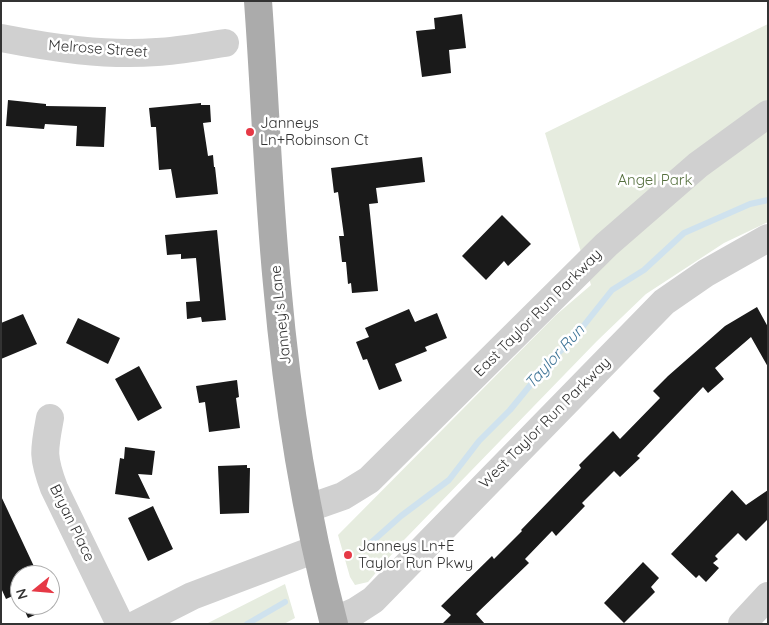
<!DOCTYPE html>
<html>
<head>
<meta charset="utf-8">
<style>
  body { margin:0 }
  #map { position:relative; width:769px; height:625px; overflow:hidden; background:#fff; font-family:Quicksand,sans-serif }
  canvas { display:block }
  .frame { position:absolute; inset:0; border:2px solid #333; pointer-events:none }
  .north { position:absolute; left:10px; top:565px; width:50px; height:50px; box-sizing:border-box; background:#fff; border:1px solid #adadad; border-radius:50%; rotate:253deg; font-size:14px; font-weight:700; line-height:20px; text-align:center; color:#333 }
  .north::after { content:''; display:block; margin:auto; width:18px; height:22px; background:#e63946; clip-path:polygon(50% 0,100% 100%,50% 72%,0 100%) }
</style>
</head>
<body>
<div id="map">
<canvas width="769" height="625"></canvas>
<div class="frame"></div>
<div class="north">N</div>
</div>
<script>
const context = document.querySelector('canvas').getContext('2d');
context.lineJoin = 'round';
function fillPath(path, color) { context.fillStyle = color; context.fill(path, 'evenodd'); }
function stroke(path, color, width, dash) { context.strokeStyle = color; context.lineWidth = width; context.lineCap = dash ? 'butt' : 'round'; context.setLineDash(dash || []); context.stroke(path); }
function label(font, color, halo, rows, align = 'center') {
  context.font = font + ' Quicksand,sans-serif'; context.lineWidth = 5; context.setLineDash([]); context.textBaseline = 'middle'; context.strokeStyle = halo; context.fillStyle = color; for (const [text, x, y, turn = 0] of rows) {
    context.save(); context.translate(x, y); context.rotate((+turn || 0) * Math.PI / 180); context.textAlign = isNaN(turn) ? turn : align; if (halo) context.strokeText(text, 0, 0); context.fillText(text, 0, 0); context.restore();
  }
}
const green = new Path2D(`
  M768,24V222L724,243L646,294L597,341L404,540L368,582L355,585L350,577L338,535L556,315L591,285L545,133Z
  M285,584L295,618L284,624H206Z`);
const stream = new Path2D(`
  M365,548L401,516L449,480L479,441L510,410L550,361L573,339L612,290L644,270L684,233L750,204L768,200
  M247,624L285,602`);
const building = new Path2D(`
  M462,14L466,48L449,50L451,73L422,77L416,31L435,29L434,18Z
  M8,100L46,104V106L106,107L104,147L76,146L77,126L45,124L44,129L6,126Z
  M201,103V105H210L211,122L203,123L208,156L213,155L214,167H215L218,194L176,198L171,169L159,170L156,127H151L149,108Z
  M422,157L425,182L376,188L378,203L369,204L378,291L352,293L351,283L348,284L346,262H342L339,236H344L338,192L334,193L331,168Z
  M502,215L531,244L508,266L504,261L486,280L462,256Z
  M217,230L226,320L202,322L201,317L187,319L186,302L200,301L196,258L181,259V254L167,255L165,235Z
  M757,307L768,327V367L751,337L715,368L724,379L708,393L703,387L637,456L640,458L620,477L614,471L582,503L585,506L556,536L552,531L525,559L529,563L476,614L485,624H442L451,615L441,606L492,556L494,559L522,531L521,530L581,468L579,465L613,431L620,439L660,398L653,391L668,376L725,326Z
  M409,309L415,322L437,313L447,338L425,347L427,351L395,364L402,381L379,390L367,359L363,360L356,342L369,337L365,328Z
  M23,314L37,344L1,359V323Z
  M78,318L120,338L108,364L66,343Z
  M139,366L162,408L138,421L115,379Z
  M237,380L239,397L236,398L240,428L209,432L205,402L199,403L196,386Z
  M125,447L155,451L152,475L138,474L150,499L115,494L120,458L124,459Z
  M247,465V468H250L249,513L220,514L218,466Z
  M732,490L746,505L768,490V519L746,541L738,533L715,556L718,559L713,563L719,568L706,582L699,575L696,578L671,554Z
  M1,496L38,575H20V600L17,594L6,599L1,588Z
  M153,506L173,549L148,561L128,518Z
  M643,562L659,578L651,587L655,592L624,623L604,603Z
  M50,601L53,607L28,618L22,605H50Z`);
const minor = new Path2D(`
  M1,38C52,48 105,56 157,52C180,51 203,46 225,43
  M50,418C44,450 42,456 54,488L120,624
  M309,508L343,496L369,480L606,245L698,165L768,114
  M333,621L356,611L373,600L664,302L706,273L768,238
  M137,624L192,596L316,549
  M742,624L768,596`);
const major = new Path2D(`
  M258,1C265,96 268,190 277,284C287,399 305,513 334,624`);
const markers = [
  [250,132,5,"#e63946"],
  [348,555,5,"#e63946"]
];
const streetNames = [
  ["Melrose Street",98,49,4],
  ["East Taylor Run Parkway",538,313,-45],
  ["Janney's Lane",281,315,-96],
  ["West Taylor Run Parkway",545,423,-45],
  ["Bryan Place",72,523,64]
];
const poiNames = [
  ["Janneys",260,123],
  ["Ln+Robinson Ct",260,140],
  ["Janneys Ln+E",358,546],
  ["Taylor Run Pkwy",358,563]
];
const parkNames = [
  ["Angel Park",655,180]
];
const waterNames = [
  ["Taylor Run",555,357,-48]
];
fillPath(green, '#e6ecdf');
stroke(stream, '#cfe2ee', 6);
fillPath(building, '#1a1a1a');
stroke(minor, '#d0d0d0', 28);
stroke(major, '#ababab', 28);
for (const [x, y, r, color] of markers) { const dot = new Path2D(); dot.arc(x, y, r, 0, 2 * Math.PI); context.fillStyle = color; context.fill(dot); stroke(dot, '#fff', 2); }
label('15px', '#333', '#fff', streetNames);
label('15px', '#333', '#fff', poiNames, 'left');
label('15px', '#56703f', '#fff', parkNames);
label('italic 16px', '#3f7597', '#fff', waterNames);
</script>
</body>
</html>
